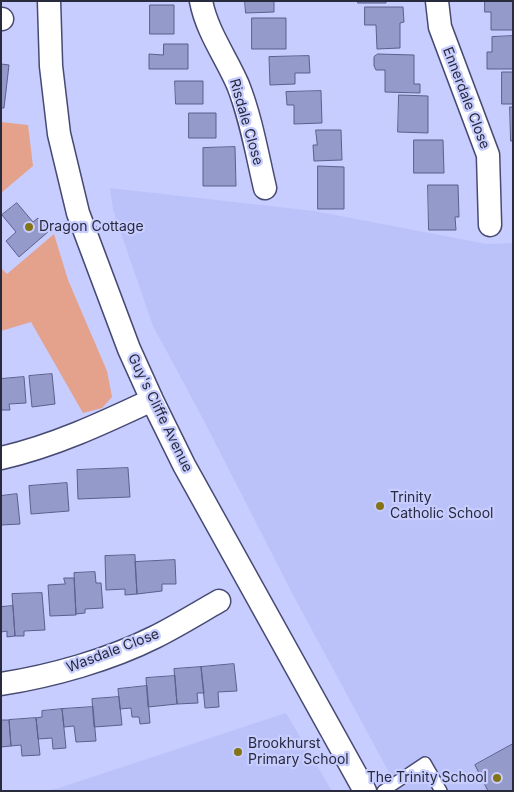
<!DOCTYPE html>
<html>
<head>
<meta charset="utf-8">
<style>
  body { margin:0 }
  #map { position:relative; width:514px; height:792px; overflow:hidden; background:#c7cdfe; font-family:Inter,sans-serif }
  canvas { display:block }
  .frame { position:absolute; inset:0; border:2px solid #282a3d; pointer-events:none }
</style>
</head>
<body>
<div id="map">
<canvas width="514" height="792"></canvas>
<div class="frame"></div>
</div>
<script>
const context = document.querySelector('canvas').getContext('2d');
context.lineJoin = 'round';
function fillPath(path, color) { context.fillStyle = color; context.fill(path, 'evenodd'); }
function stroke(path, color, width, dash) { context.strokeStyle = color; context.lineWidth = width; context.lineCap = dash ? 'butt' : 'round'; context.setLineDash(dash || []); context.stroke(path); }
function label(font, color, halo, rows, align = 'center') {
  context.font = font + ' Inter,sans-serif'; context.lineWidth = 4.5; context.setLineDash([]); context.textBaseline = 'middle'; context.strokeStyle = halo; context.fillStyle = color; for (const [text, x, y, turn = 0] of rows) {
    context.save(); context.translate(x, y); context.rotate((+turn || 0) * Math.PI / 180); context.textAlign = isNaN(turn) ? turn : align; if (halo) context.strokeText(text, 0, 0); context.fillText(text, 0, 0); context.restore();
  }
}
const built = new Path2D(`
  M110,188L314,211L487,244L513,243V791H399L292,593L203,419L153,326L113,210Z
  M286,713L332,791H44L59,788Z`);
const green = new Path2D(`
  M1,122L28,125L33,166L1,193Z
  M54,234L68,280L107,371L112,397L102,408L83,413L31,322L1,331V268L7,274Z`);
const building = new Path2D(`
  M245,1H274V12L246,13Z
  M358,1H386V3H358Z
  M485,1H513V30H491V12H485Z
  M150,5H174V34H150Z
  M365,7H403L404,22L400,23V48L377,49L376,25H365Z
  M252,18H286V49H252Z
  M513,36V69H487V52H492V37Z
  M164,44H188V69H149V54L163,55Z
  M378,54L414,55V84H420V93L385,92V70H376L374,66V57Z
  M309,56L310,73H295V84L270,85L269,57Z
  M1,64L9,65L4,108H1Z
  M502,72H513V104H502Z
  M175,81H203V104H176Z
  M321,91L322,123L294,124V105H287L286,92Z
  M399,95L428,96V133L398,132Z
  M510,107H513V141H511Z
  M189,113H216V138H189Z
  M316,130H341L342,160L314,161L313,145H317Z
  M414,140H443L444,173H414Z
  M235,147L236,186H203V148Z
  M318,166L344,167V209H318Z
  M428,185H458L459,217H455L456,230H429Z
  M17,203L33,222L38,218L49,231L19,257L6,241L16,232L2,215Z
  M52,374L55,404L32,407L29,376Z
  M24,377L26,403L9,404L10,410H1V379Z
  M128,468L130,497L78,499L77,470Z
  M67,483L69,511L31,514L29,486Z
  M17,494L20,524L1,525V496Z
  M135,555L137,594L125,595V589L106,590L105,556Z
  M175,560L176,584H162V591L137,594L135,562Z
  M95,572L96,583H101L103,608L85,609V613L76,614L74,573Z
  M64,578H74L76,615L50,616L48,585L65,584Z
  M42,593L45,630L24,631V636H15L12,594Z
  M13,606L15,636L7,637V631L1,632V607Z
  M234,664L237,691L218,692L219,707L205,708L201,667Z
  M201,667L204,693H197L198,703L177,704L174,669Z
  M175,676L177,704L148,707L146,678Z
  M147,686L150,723L140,724L139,717H132L131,708L120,709L118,689Z
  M119,697L122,725L94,727L92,699Z
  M93,707L96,741L76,742L74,726L64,727L62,709Z
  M62,709L66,748L53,749L52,738L38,739L36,718L42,717V711Z
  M36,718L40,755L22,756L21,745L11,746L9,720Z
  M1,720H9L11,746L1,747Z
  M513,744V791H488L475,765Z`);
const service = new Path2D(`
  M383,791L425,763L441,791`);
const minor = new Path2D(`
  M49,1L51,66L59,134L78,213L129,349L152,400L184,465L365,791
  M201,1C207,32 226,57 238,85C251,118 257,154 265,188
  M437,1L440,27L488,155L490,225
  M1,19H2
  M1,458C54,446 103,423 152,400
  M1,684C52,676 109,660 155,637C177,626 198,613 219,601`);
const markers = [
  [29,227,5,"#847416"],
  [380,506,5,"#847416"],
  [238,752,5,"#847416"],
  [497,778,5,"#847416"]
];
const streetNames = [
  ["Ennerdale Close",466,98,69],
  ["Risdale Close",246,122,74],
  ["Guy's Cliffe Avenue",160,413,64],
  ["Wasdale Close",113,651,-21]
];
const poiNames = [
  ["Dragon Cottage",39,227],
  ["Trinity",390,498],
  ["Catholic School",390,514],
  ["Brookhurst",248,744],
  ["Primary School",248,760],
  ["The Trinity School",487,778,"right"]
];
fillPath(built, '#bbc2fa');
fillPath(green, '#e4a18b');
fillPath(building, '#949ac9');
stroke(building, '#5b608b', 1);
stroke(service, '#474b74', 14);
stroke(minor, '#474b74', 25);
stroke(service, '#fff', 11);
stroke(minor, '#fff', 22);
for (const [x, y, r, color] of markers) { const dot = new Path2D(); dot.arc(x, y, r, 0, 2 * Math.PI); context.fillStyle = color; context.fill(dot); stroke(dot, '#c7cdfe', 2); }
label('14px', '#282a3d', '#c7cdfe', streetNames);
label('14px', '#282a3d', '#c7cdfe', poiNames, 'left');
</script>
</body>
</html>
